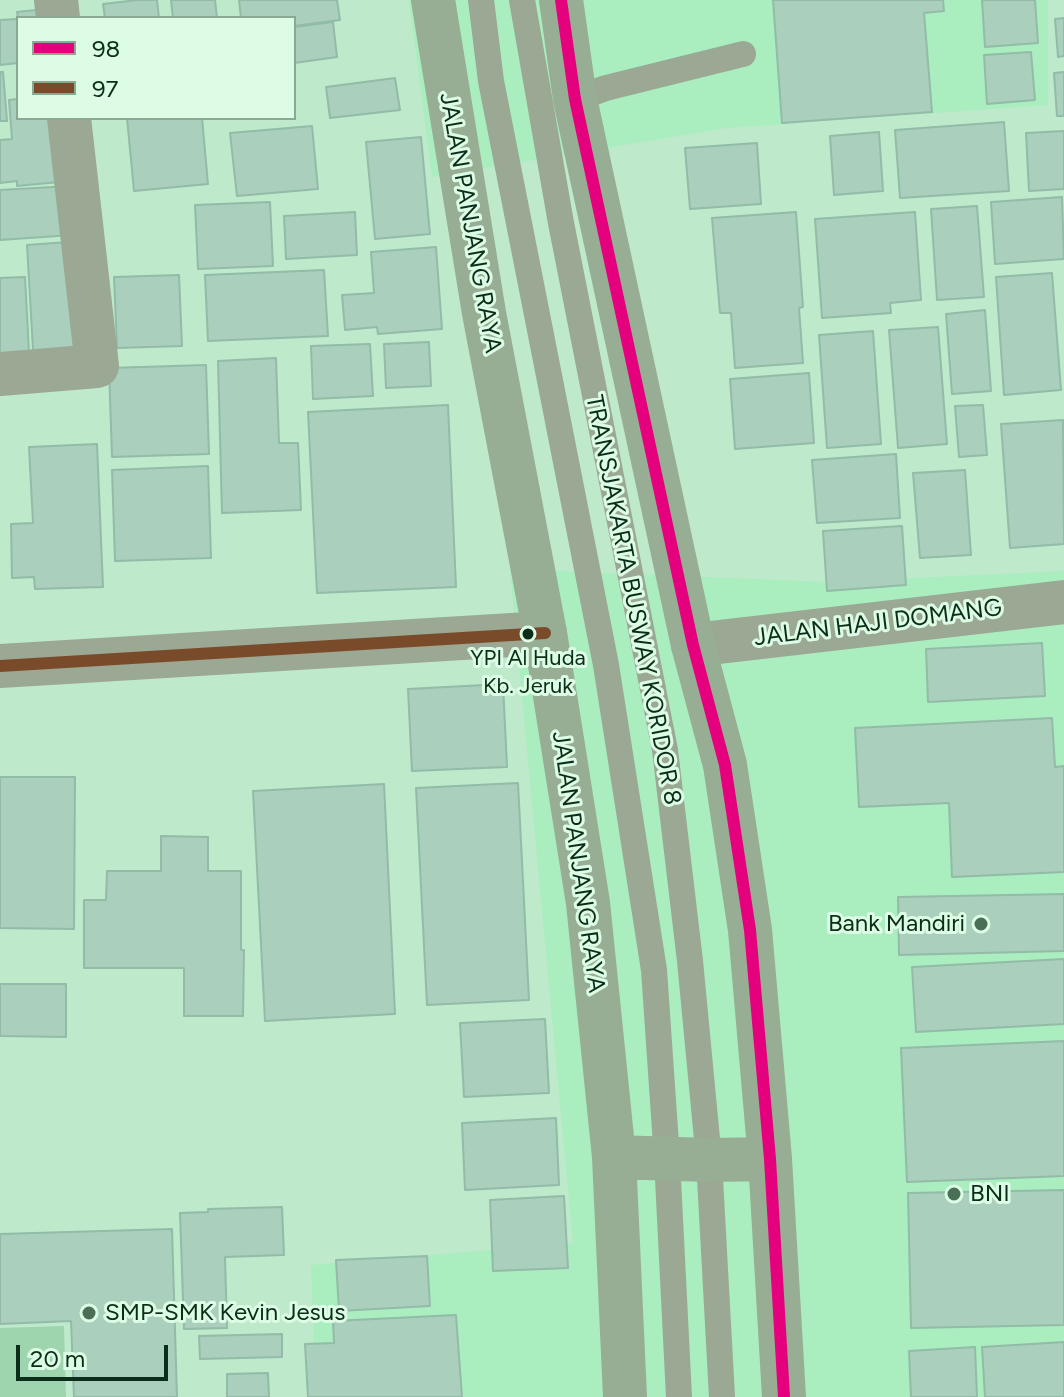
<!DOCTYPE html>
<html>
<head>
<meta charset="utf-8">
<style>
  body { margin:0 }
  #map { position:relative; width:1064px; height:1397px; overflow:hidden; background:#bee9cb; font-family:Figtree,sans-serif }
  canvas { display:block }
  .legend { position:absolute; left:16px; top:16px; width:280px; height:104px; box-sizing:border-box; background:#ddfce5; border:2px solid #89a993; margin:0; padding:10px 14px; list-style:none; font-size:24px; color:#0c2d19 }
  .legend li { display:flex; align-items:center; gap:16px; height:40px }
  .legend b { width:40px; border:2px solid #89a993 }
  .scale { position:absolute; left:16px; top:1345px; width:152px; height:36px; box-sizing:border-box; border:4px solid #0c2d19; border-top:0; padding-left:10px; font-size:24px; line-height:28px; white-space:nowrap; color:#0c2d19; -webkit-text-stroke:6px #ddfce5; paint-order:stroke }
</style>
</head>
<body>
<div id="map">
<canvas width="1064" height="1397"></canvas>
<ul class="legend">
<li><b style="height:10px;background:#e5007d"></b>98</li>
<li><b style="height:10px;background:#7a4b2a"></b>97</li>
</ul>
<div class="scale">20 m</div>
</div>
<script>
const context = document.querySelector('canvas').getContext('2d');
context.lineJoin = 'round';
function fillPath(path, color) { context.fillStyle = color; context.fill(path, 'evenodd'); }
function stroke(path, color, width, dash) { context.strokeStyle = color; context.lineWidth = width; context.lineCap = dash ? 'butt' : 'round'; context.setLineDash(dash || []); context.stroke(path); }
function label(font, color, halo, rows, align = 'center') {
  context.font = font + ' Figtree,sans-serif'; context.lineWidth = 6; context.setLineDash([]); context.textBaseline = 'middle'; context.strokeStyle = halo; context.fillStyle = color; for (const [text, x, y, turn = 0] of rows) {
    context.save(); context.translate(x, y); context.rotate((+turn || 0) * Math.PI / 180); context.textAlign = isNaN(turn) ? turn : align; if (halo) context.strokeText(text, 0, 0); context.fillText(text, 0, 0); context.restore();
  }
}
const built = new Path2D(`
  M409,0H1048V105L727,128L432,177Z
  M510,569L826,582L1064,571V1397H316L311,1265L573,1243Z`);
const green = new Path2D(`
  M64,1326L66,1397H0V1328Z`);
const building = new Path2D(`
  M138,0H157L159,18H105L103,4Z
  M171,0H215L217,18H173Z
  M239,0H337L340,20L294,26V18H241Z
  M773,0H943L944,11L924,13L932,112L782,123Z
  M982,0H1035L1038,43L985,47Z
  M55,8L56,18H18L17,12Z
  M1064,18V56L1058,57L1055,19Z
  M17,19L18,63L0,65V20Z
  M333,22L337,57L294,63V27Z
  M1031,52L1035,100L987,104L984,55Z
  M0,72H3L7,121H0Z
  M1064,72V116H1057L1054,73Z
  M395,78L400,110L330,118L326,87Z
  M18,99V118H64L70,181L17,186V181L0,183V140L12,139L9,100Z
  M127,118H202L208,184L134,191Z
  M1004,122L1009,191L900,198L895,130Z
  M312,126L318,189L237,196L230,133Z
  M1064,131V189L1029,191L1026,133Z
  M879,132L883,191L834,195L830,136Z
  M421,137L430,234L375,239L366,142Z
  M757,143L761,204L690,209L685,148Z
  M70,186L72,235L0,240V190Z
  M1062,197L1064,259L995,264L991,202Z
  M270,202L273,266L198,269L195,205Z
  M977,206L984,297L937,300L931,209Z
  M355,212L357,255L286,259L284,216Z
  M796,212L803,307L799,308L803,363L735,368L731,313H720L712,218Z
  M915,212L921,300L890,303L891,313L822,318L815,219Z
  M81,241L87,363L34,367L27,245Z
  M436,247L442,329L378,334L377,327L345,330L342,295L374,293L371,252Z
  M324,270L328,336L208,341L205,275Z
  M1052,273L1061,390L1004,395L996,277Z
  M179,275L182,346L117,348L114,277Z
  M25,277L29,352L0,353V278Z
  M985,310L991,391L952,394L946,314Z
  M938,327L947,444L898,448L889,330Z
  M873,331L881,444L827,448L819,335Z
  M429,342L431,386L386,388L384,344Z
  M370,344L373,396L313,399L311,346Z
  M276,358L279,443H298L301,510L222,513L218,361Z
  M206,365L209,454L112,457L109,368Z
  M809,373L814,443L735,449L730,379Z
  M448,405L456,587L317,593L308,412Z
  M983,405L987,455L959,457L955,406Z
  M1063,420L1064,544L1010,548L1001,424Z
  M97,444L103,587L35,589L34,577L12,578L11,524L33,523L29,447Z
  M896,454L900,518L817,523L812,460Z
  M208,466L211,558L115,561L112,470Z
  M965,470L971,555L920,558L913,473Z
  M902,526L906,585L827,591L823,531Z
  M1042,643L1045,696L928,702L926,649Z
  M503,684L507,767L412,771L408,689Z
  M1052,718L1055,767L1064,766V872L952,877L949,803L859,807L855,728Z
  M0,777H75L74,929L0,928Z
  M518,783L529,1000L427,1005L416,788Z
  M384,784L395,1014L265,1021L253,791Z
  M161,836L208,837V871H241V950H244L243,1016H184V968H84V900H106L107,871H161Z
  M1064,894V951L899,955L898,897Z
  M1064,959V1024L916,1032L912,967Z
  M0,984H66V1037L0,1036Z
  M545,1019L549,1093L464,1097L460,1023Z
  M1064,1041V1176L907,1182L901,1048Z
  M556,1118L559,1185L465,1190L462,1123Z
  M1064,1190V1325L911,1328L908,1193Z
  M564,1196L568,1268L493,1271L490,1200Z
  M282,1207L284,1255L225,1257L227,1328L184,1329L180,1213L208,1212V1209Z
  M172,1229L177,1397H74L71,1321L0,1324V1234Z
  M427,1256L430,1306L339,1311L336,1260Z
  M456,1315L462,1397H308L305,1344L334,1343L333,1321Z
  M282,1334V1357L200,1359L199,1336Z
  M1064,1342V1397H985L982,1347Z
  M975,1347L977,1397H911L909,1351Z
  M268,1373L269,1397H227V1374Z`);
const service = new Path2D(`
  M481,0L491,81L606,665L654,970L667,1159L679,1397
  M522,0L561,223L665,750L690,961L709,1160L722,1397
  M575,99L606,88L743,54`);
const minor = new Path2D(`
  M56,0L58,18
  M0,374L97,366L69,118
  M693,645L1064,602
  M0,666L545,633`);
const primary = new Path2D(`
  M433,0L484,313L545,633L588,903L614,1157L625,1397
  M561,0L575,99L693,645L725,765L750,930L770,1159L784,1397
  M614,1157L709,1160L770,1159`);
const bus1 = new Path2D(`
  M561,0L575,99L693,645L725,765L750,930L770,1159L784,1397`);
const bus2 = new Path2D(`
  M0,666L545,633`);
const markers = [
  [528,634,7,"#0c2d19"],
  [981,924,8,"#4a6f57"],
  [954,1194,8,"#4a6f57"],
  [89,1313,8,"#4a6f57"]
];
const busNames = [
  ["YPI Al Huda",528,659],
  ["Kb. Jeruk",528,687]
];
const streetNames = [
  ["JALAN PANJANG RAYA",470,223,80],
  ["TRANSJAKARTA BUSWAY KORIDOR 8",633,600,79],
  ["JALAN HAJI DOMANG",878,623,-7],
  ["JALAN PANJANG RAYA",578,862,82]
];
const poiNames = [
  ["Bank Mandiri",965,924,"right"],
  ["BNI",970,1194],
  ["SMP-SMK Kevin Jesus",105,1313]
];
fillPath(built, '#aaedbf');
fillPath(green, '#9ed5ae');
fillPath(building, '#aacfbc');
stroke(building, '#92bba8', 2);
stroke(service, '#9ba893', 26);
stroke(minor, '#9ba893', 44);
stroke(primary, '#97ad94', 44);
stroke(bus1, '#e5007d', 12);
stroke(bus2, '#7a4b2a', 12);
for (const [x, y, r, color] of markers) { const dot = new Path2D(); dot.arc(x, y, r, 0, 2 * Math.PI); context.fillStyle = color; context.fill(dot); stroke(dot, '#ddfce5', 3); }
label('22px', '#0c2d19', '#ddfce5', busNames);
label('24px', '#0c2d19', '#ddfce5', streetNames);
label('24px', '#0c2d19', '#ddfce5', poiNames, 'left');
</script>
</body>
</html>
